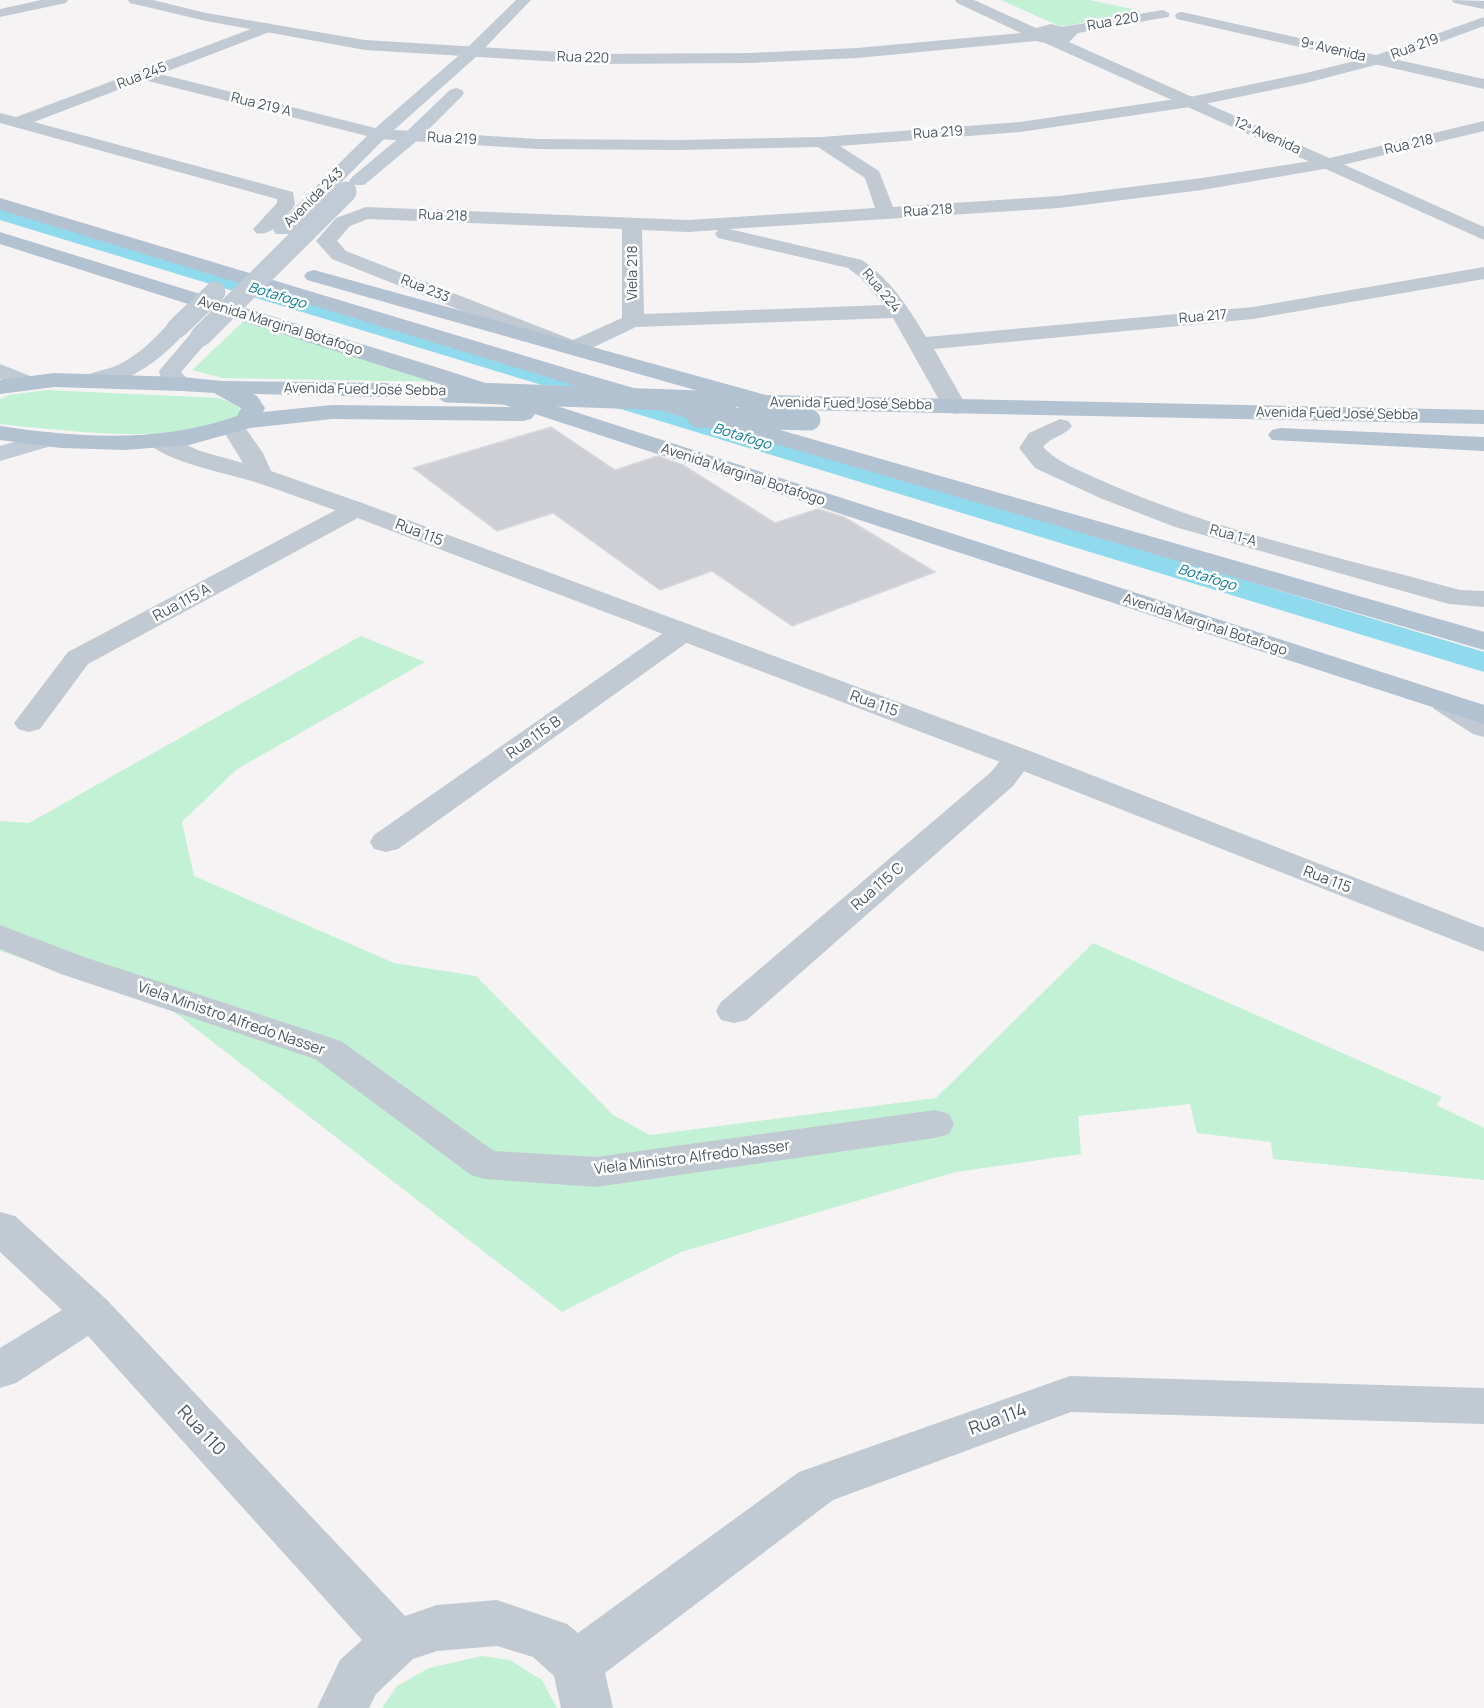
<!DOCTYPE html>
<html>
<head>
<meta charset="utf-8">
<style>
  body { margin:0 }
  canvas { display:block; background:#f5f3f3 }
</style>
</head>
<body>
<canvas width="1484" height="1708"></canvas>
<script>
const context = document.querySelector('canvas').getContext('2d');
context.lineJoin = 'round';
function fillPath(path, color) { context.fillStyle = color; context.fill(path, 'evenodd'); }
function stroke(path, color, width, dash) { context.strokeStyle = color; context.lineWidth = width; context.lineCap = dash ? 'butt' : 'round'; context.setLineDash(dash || []); context.stroke(path); }
function label(font, color, halo, rows, align = 'center') {
  context.font = font + ' Manrope,sans-serif'; context.lineWidth = 5; context.setLineDash([]); context.textBaseline = 'middle'; context.strokeStyle = halo; context.fillStyle = color; for (const [text, x, y, turn = 0] of rows) {
    context.save(); context.translate(x, y); context.rotate((+turn || 0) * Math.PI / 180); context.textAlign = isNaN(turn) ? turn : align; if (halo) context.strokeText(text, 0, 0); context.fillText(text, 0, 0); context.restore();
  }
}
const green = new Path2D(`
  M1001,0H1090L1141,11L1061,27Z
  M249,316L450,382L223,378L192,370Z
  M46,390L219,398L239,406L240,414C188,448 62,430 0,424V399L9,395Z
  M361,636L425,662L237,769L182,822L194,876L394,963L476,976L613,1115L650,1135L936,1098L1093,943L1442,1097L1436,1105L1484,1128V1180L1273,1159L1271,1142L1197,1133L1190,1104L1078,1116L1081,1154L956,1172L681,1252L562,1312L165,1005L0,951V821L29,823Z
  M482,1656L510,1660L542,1680L557,1708H382L397,1686L429,1668Z`);
const canal = new Path2D(`
  M0,207L1484,652V672L0,220Z`);
const building = new Path2D(`
  M551,427L615,470L658,456L683,465L775,523L818,509L844,517L935,572L792,626L712,571L660,590L553,513L497,531L413,468Z`);
const minor = new Path2D(`
  M41,0H68L66,3L0,17V9Z
  M1484,17V26L1383,63L1306,83L1190,107L1020,132L840,146L879,171L893,207L1059,196L1202,178L1330,158L1484,121V131L1330,168L1202,190L1059,208L729,229L862,260C890,279 909,308 926,337L1253,307L1484,267V279L1253,319L934,349L967,407L963,412L955,414L947,412L943,407L893,318L636,327L575,356L332,259L316,241L336,218L366,207L688,220L875,208L865,178L818,147L679,150L538,149L379,139L144,80L34,122L293,192L295,204L293,208C282,219 273,237 256,233L253,229L277,203V199L0,123V113L16,117L267,23L272,25L275,28L272,31L160,74L379,129L538,139L679,140L822,137L1020,122L1190,97L1306,73L1371,57ZM368,219L622,229V318L573,340L346,251L337,241L350,226ZM642,230L688,232L718,230L715,234L718,238L848,268L861,278L884,305L644,314Z
  M1060,419L1068,421L1072,426C1065,436 1050,437 1043,447C1058,463 1079,470 1098,479C1210,530 1341,557 1460,590L1484,591V607L1449,604L1175,527L1100,498L1035,468L1019,448L1029,433Z
  M356,501L365,504L369,509L365,514L88,664L40,729L29,732L18,729L14,723L68,652L347,504Z
  M682,625L692,627L696,633L692,639L398,849L386,852L374,849L370,842L374,835L672,627Z
  M1019,749L1030,751L1034,758L1013,786L747,1020L734,1023L721,1020L716,1011L721,1002L991,772L1008,751Z
  M0,925L87,958L341,1041L494,1151L596,1157L935,1110L949,1114L954,1124L949,1134L935,1138L596,1187L485,1179L471,1175L315,1059L61,974L0,949Z
  M0,1212L15,1216L107,1300L405,1616L437,1605L497,1600L567,1624L578,1633L799,1472L1070,1376L1484,1388V1424L1071,1412L833,1500L605,1673L613,1708H561L554,1676L533,1657L497,1646L437,1651L413,1659L376,1694L369,1708H317L340,1660L362,1640L88,1336L16,1383L0,1388V1348L62,1310L0,1252Z`);
const tertiary = new Path2D(`
  M128,0H153L206,13L365,40L593,54L748,53L857,48L1021,33L957,3L955,0H974L1036,28L1051,24L1062,27L1163,10L1170,14L1168,17L1078,33L1069,42L1484,227V240L1045,43L1036,41L857,58L748,63L593,64L365,50L206,21L130,3Z
  M1452,0L1484,1V9L1454,3Z
  M1182,12L1484,79V89L1177,19L1175,16L1177,13Z
  M0,364L33,377L36,382L33,387L25,389L0,379Z
  M233,420L241,422L263,453L271,471L365,504L1030,751L1484,928V952L1008,765L347,514C316,504 285,492 255,482C230,474 161,461 147,441L151,436L159,434L167,436L200,451L243,463L221,427L225,422Z
  M1445,694L1456,697L1484,715V737L1473,734L1434,709L1430,703L1434,697Z`);
const secondary = new Path2D(`
  M516,0H531L477,56L385,138L290,234H276L273,230L276,226L373,130L465,50Z
  M456,88L462,90L464,93L462,96L418,140L364,185H352L349,181L352,177L406,132L450,90Z
  M177,322L185,323L188,328C170,354 119,393 86,385L83,380C89,371 103,371 113,367C136,358 152,341 169,323Z
  M201,329L209,331L212,336L181,372L193,384L190,389C177,392 161,385 159,371L193,331Z
  M50,432L58,434L62,439L58,444L0,461V446Z`);
const primary = new Path2D(`
  M0,198L592,376L1484,632V650L576,386L0,210Z
  M0,232L439,368L1484,705V724L535,414L531,419L523,421L332,419L250,428L189,445L125,450L61,448L0,440V426C80,438 160,443 237,416L241,408L214,393L182,391L54,387L0,394V380L54,373L182,377L222,381L386,383L394,385L397,390L394,395L386,397L253,394L257,396L265,408L263,412L332,405L511,407L0,244Z
  M314,270L766,395L1484,410V424L745,409L737,407L734,401L307,280L304,276L307,272Z
  M1280,428L1484,437V451L1272,440L1268,435L1272,430Z`);
const secondaryBridgeFar1 = new Path2D(`
  M345,193L348,190`);
const secondaryBridge = new Path2D(`
  M177,328L215,292
  M201,336L346,192`);
const primaryBridge = new Path2D(`
  M448,392L727,402
  M698,417L810,420`);
const farStreetnames = [
  ["Rua 220",1113,22,-10],
  ["Rua 219",1415,47,-20],
  ["9ª Avenida",1333,50,13],
  ["Rua 220",583,58,2],
  ["Rua 245",142,76,-21],
  ["Rua 219 A",261,105,14],
  ["Rua 219",938,133,-4],
  ["12ª Avenida",1267,136,24],
  ["Rua 219",452,139,3],
  ["Rua 218",1409,145,-13],
  ["Avenida 243",314,198,-45],
  ["Rua 218",928,211,-4],
  ["Rua 218",443,216,2],
  ["Viela 218",633,273,-90],
  ["Rua 233",425,289,22],
  ["Rua 224",881,291,50],
  ["Rua 217",1203,317,-5],
  ["Avenida Marginal Botafogo",280,326,17],
  ["Avenida Fued José Sebba",365,390,1],
  ["Avenida Fued José Sebba",851,404,1],
  ["Avenida Fued José Sebba",1337,414,1],
  ["Avenida Marginal Botafogo",743,475,18],
  ["Rua 1-A",1233,536,15],
  ["Avenida Marginal Botafogo",1205,625,18]
];
const farWaternames = [
  ["Botafogo",277,296,17],
  ["Botafogo",742,437,17],
  ["Botafogo",1207,578,17]
];
const streetNames = [
  ["Rua 115",419,533,21],
  ["Rua 115 A",182,603,-28],
  ["Rua 115",874,704,20],
  ["Rua 115 B",534,738,-35],
  ["Rua 115",1327,880,21],
  ["Rua 115 C",878,887,-41],
  ["Viela Ministro Alfredo Nasser",231,1019,19],
  ["Viela Ministro Alfredo Nasser",692,1158,-7]
];
const nearStreetnames = [
  ["Rua 114",998,1420,-20],
  ["Rua 110",201,1431,47]
];
fillPath(green, '#c3f1d5');
fillPath(canal, '#90daee');
fillPath(building, '#cdcfd5');
stroke(building, '#d7d9de', 1.5);
fillPath(minor, '#c1cad2');
fillPath(tertiary, '#c1cad2');
fillPath(secondary, '#c1cbd6');
fillPath(primary, '#b3c2d1');
stroke(secondaryBridgeFar1, '#c1cbd6', 16);
stroke(secondaryBridge, '#c1cbd6', 21);
stroke(primaryBridge, '#b3c2d1', 21);
label('14px', '#4a5661', '#fff', farStreetnames);
label('italic 14px', '#0c7c9b', '#fff', farWaternames);
label('15px', '#4a5661', '#fff', streetNames);
label('18px', '#4a5661', '#fff', nearStreetnames);
</script>
</body>
</html>
